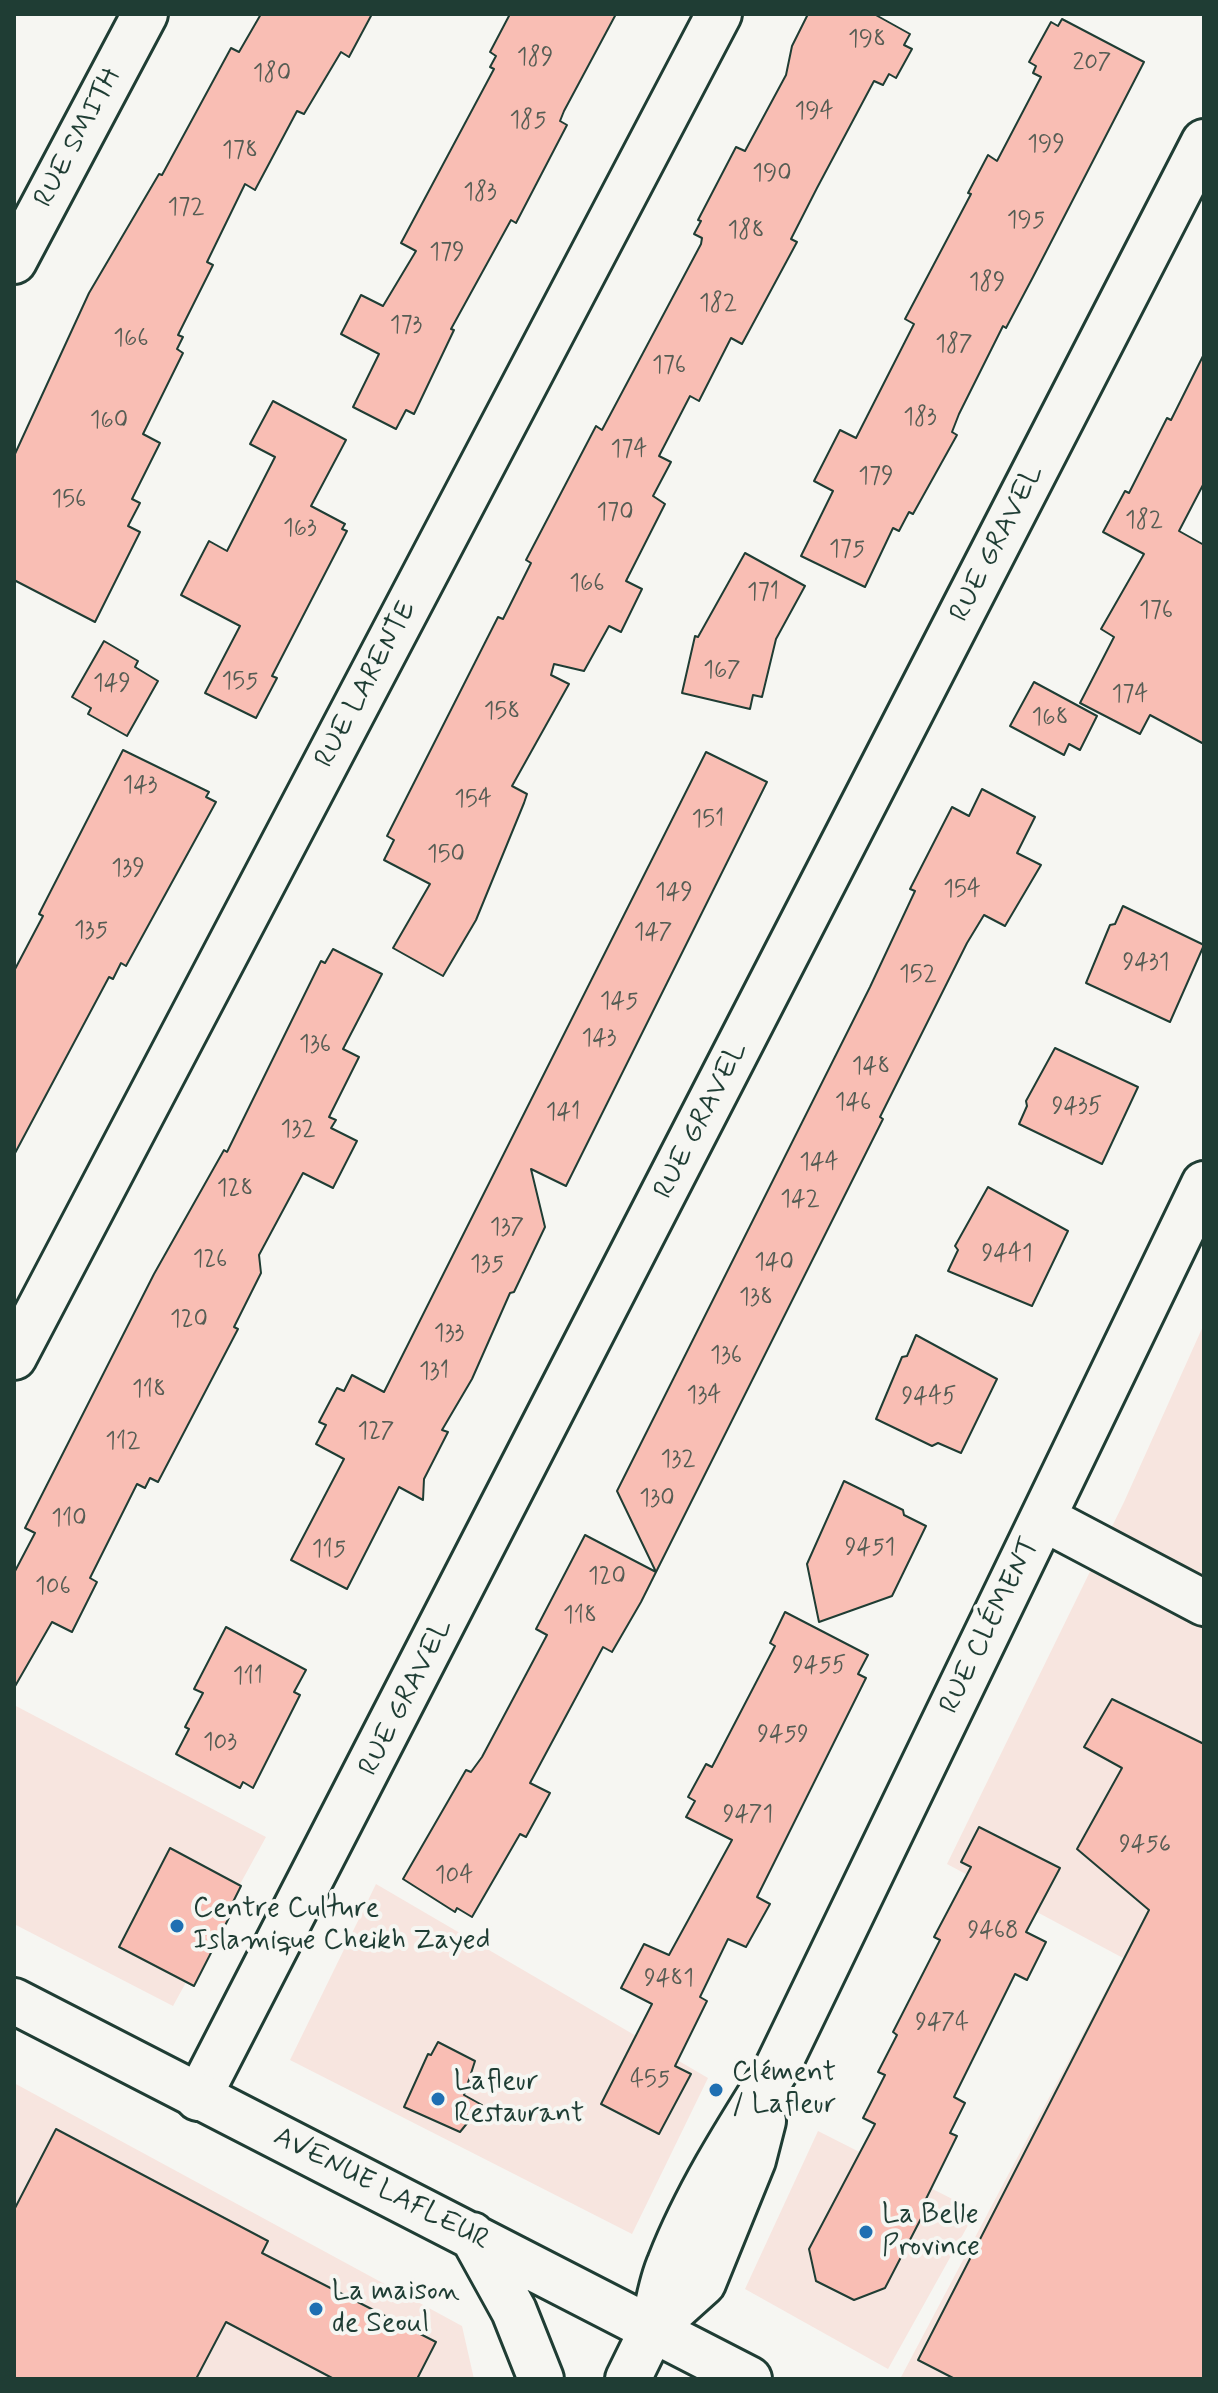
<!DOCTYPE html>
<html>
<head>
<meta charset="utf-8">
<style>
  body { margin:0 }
  #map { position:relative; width:1218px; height:2393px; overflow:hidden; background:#f6f6f2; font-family:Mynerve,sans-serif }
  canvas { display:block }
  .frame { position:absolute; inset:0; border:16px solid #1f3d34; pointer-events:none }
</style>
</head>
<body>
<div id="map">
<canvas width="1218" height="2393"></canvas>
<div class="frame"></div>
</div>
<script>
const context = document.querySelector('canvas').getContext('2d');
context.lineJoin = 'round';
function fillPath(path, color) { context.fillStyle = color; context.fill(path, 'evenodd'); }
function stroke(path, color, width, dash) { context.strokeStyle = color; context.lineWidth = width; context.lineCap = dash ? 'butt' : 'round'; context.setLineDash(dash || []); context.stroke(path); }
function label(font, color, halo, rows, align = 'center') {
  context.font = font + ' Mynerve,sans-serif'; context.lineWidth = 8; context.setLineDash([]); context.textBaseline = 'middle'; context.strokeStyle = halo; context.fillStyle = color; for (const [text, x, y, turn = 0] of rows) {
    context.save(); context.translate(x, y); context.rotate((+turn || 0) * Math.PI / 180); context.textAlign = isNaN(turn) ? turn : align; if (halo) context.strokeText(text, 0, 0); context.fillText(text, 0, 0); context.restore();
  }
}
const built = new Path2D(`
  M1204,1324V2379H900L1123,1958L947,1864L1124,1502Z
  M14,1705L266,1837L173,2006L14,1924Z
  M376,1884L708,2078L632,2234L290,2060Z
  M14,2083L462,2326L474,2379H14Z
  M818,2131L976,2211L888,2369L745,2289Z`);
const building = new Path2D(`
  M261,14H372L349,57L341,52L304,114L297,111L255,190L245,184L207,262L213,265L178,335L183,337L177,349L183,353L143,434L160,443L132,499L140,503L128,526L140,532L95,622L14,580V456L89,293L159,174L162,175L231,48L239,52Z
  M510,14H616L564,111L560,121L567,125L516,223L511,220L451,329L454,330L414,414L406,410L396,429L353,407L379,354L341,334L361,295L383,306L416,251L401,243L494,69L490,67L496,56L490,52Z
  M808,14H874L910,34L904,45L912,49L896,78L889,74L883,85L874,81L817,188L791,239L797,242L742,344L731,338L699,401L690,396L659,456L671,462L653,496L665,504L626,581L642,589L621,632L609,626L584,671L554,664L551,675L569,684L512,786L527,794L524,803L476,920L443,976L393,948L430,884L384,860L394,840L387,836L498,617L503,619L531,563L526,560L596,426L602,430L701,244L702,238L694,234L701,221L698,220L736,147L745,151L786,75L792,46Z
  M1062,19L1144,62L1033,277L1006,328L1003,326L959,414L952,432L957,435L913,514L909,512L899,531L893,528L865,587L801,556L833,491L814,481L840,430L856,438L914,324L905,319L971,194L968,193L988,155L997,161L1041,77L1033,73L1036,66L1029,62L1051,22L1058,26Z
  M1204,354V483L1179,531L1204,545V744L1150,715L1140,734L1080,703L1114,637L1101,629L1144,554L1103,532L1125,491L1129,493L1167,418L1171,420Z
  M273,401L346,440L311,506L345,524L342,529L347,531L272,676L277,678L256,718L205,693L240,626L181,595L209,541L227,551L275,457L250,444Z
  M745,553L805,586L776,639L762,697L753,695L750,709L682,693L695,636L698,637Z
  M104,641L138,661L135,667L158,681L127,736L88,714L91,708L72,697Z
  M1034,682L1097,716L1080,750L1069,744L1064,755L1010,726Z
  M123,750L209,792L206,797L216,802L126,966L121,963L113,979L109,977L14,1155V971L43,916L39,914Z
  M706,752L767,782L566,1186L531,1169L545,1227L514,1292L510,1293L472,1379L442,1430L448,1432L424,1479L423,1500L399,1487L347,1589L291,1560L344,1459L316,1444L326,1425L319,1422L337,1388L344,1391L352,1375L384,1392Z
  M982,789L1035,817L1017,853L1041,865L1005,926L984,915L967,943L880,1117L883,1119L641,1602L612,1652L603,1647L530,1783L550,1793L526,1837L520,1834L472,1917L457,1908L455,1912L403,1879L466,1770L471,1772L482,1757L547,1635L536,1629L585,1535L656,1572L617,1491L870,987L915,891L910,889L952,807L969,816Z
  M1123,906L1204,945L1170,1022L1086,983L1110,925L1115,924Z
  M333,949L382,974L343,1049L359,1057L329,1117L336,1120L331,1128L357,1141L333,1188L303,1173L259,1255L261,1273L234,1327L238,1329L158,1482L150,1478L145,1488L137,1484L90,1578L97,1582L72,1632L52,1622L14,1688V1573L35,1533L25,1528L154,1274L224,1150L227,1152L321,961L325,963Z
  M1055,1048L1138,1087L1102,1164L1019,1124L1027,1106L1026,1101Z
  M988,1187L1068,1231L1032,1306L948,1271L958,1250L955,1246Z
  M916,1335L997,1379L961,1453L938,1443L932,1446L876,1419L902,1357L907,1356Z
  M844,1481L903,1510L904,1515L926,1526L892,1596L819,1622L807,1564Z
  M785,1612L868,1655L858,1674L866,1678L757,1897L770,1904L746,1947L728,1939L700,1997L707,2001L675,2066L691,2074L659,2134L601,2104L652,2004L621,1988L644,1944L669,1955L732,1840L686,1817L695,1801L688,1797L706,1764L712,1767L775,1646L770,1643Z
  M226,1627L306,1670L294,1692L300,1695L253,1788L243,1782L240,1788L176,1754L189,1729L185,1727L203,1693L194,1689Z
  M1112,1699L1204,1744V2379H955L918,2360L1149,1910L1077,1849L1122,1768L1084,1747Z
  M979,1827L1060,1868L1026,1932L1046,1942L1027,1980L1015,1974L954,2097L965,2103L950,2133L957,2136L923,2205L927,2207L885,2288L854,2300L816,2281L809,2249L875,2124L863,2118L885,2075L878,2072L897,2035L893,2032L940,1940L934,1937L971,1867L961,1862Z
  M170,1848L241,1886L232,1904H236L194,1986L119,1947Z
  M438,2042L475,2061L464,2095L482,2105L460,2132L404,2107L428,2054L431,2055Z
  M56,2129L268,2241L262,2253L436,2342L417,2379H334L226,2322L196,2379H14V2210Z`);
const street = new Path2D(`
  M14,261L145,14
  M14,1357L719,14
  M1043,1518L1204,1603
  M198,2098L1204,142
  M653,2328C658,2307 661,2283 670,2263C697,2194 738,2130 777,2068L1204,1184
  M653,2328L703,2283L753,2160L763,2121`);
const secondary = new Path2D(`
  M14,2001L749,2379
  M472,2235L514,2311L541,2379
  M628,2379L653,2328`);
const markers = [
  [177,1926,8,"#1f6fb2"],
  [716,2090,8,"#1f6fb2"],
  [438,2099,8,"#1f6fb2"],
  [866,2232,8,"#1f6fb2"],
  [316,2309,8,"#1f6fb2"]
];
const numberNames = [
  ["198",867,41],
  ["189",535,59],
  ["207",1092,64],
  ["180",272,75],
  ["194",814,113],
  ["185",528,122],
  ["199",1046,146],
  ["178",240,152],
  ["190",772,175],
  ["183",480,194],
  ["172",186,209],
  ["195",1026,222],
  ["188",746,232],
  ["179",447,254],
  ["189",987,284],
  ["182",718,305],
  ["173",406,327],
  ["166",131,340],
  ["187",954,346],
  ["176",669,367],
  ["183",920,419],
  ["160",109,422],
  ["174",629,451],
  ["179",876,478],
  ["156",69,501],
  ["170",615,514],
  ["182",1144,522],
  ["163",300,530],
  ["175",847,551],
  ["166",587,585],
  ["171",763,594],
  ["176",1156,612],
  ["167",722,672],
  ["155",240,683],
  ["149",112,685],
  ["174",1130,696],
  ["158",502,713],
  ["168",1050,719],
  ["143",140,787],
  ["154",473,801],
  ["151",708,821],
  ["150",446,856],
  ["139",128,870],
  ["154",962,891],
  ["149",674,894],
  ["135",91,932],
  ["147",653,934],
  ["9431",1146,964],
  ["152",918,976],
  ["145",619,1003],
  ["143",599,1040],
  ["136",315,1046],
  ["148",871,1068],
  ["146",853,1104],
  ["9435",1077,1108],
  ["141",563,1114],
  ["132",298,1131],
  ["144",819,1164],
  ["128",235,1190],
  ["142",800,1201],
  ["137",507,1229],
  ["9441",1007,1255],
  ["126",210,1261],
  ["140",774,1264],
  ["135",487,1266],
  ["138",756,1299],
  ["120",189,1321],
  ["133",449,1335],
  ["136",726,1357],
  ["131",434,1373],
  ["118",149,1391],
  ["134",704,1397],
  ["9445",929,1398],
  ["127",376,1433],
  ["112",123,1443],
  ["132",678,1461],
  ["130",657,1500],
  ["110",69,1520],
  ["9451",870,1549],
  ["115",329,1551],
  ["120",607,1578],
  ["106",53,1588],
  ["118",580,1617],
  ["9455",819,1667],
  ["111",248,1678],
  ["9459",783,1736],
  ["103",220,1744],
  ["9471",748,1816],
  ["9456",1145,1846],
  ["104",454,1877],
  ["9468",993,1932],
  ["9481",669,1980],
  ["9474",942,2024],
  ["455",650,2081]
];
const streetNames = [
  ["RUE SMITH",79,138,-62],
  ["RUE GRAVEL",998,544,-63],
  ["RUE LARENTE",367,685,-62],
  ["RUE GRAVEL",702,1121,-63],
  ["RUE CLÉMENT",991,1626,-64],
  ["RUE GRAVEL",407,1698,-63],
  ["AVENUE LAFLEUR",381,2190,27]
];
const poiNames = [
  ["Centre Culture",193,1910],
  ["Islamique Cheikh Zayed",193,1942],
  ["Clément",732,2074],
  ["/ Lafleur",732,2106],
  ["Lafleur",454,2083],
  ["Restaurant",454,2115],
  ["La Belle",882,2216],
  ["Province",882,2248],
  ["La maison",332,2293],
  ["de Seoul",332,2325]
];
fillPath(built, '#f7e5df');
fillPath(building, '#f9beb4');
stroke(building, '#1f3d34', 2);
stroke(street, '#1f3d34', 50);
stroke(secondary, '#1f3d34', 50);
stroke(street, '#f6f6f2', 44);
stroke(secondary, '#f6f6f2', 44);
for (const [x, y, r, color] of markers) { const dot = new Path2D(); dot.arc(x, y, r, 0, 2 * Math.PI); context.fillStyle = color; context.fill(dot); stroke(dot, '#f6f6f2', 3); }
label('24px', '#565d54', null, numberNames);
label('28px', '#1f3d34', '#f6f6f2', streetNames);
label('28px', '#1f3d34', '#f6f6f2', poiNames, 'left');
</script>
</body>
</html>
